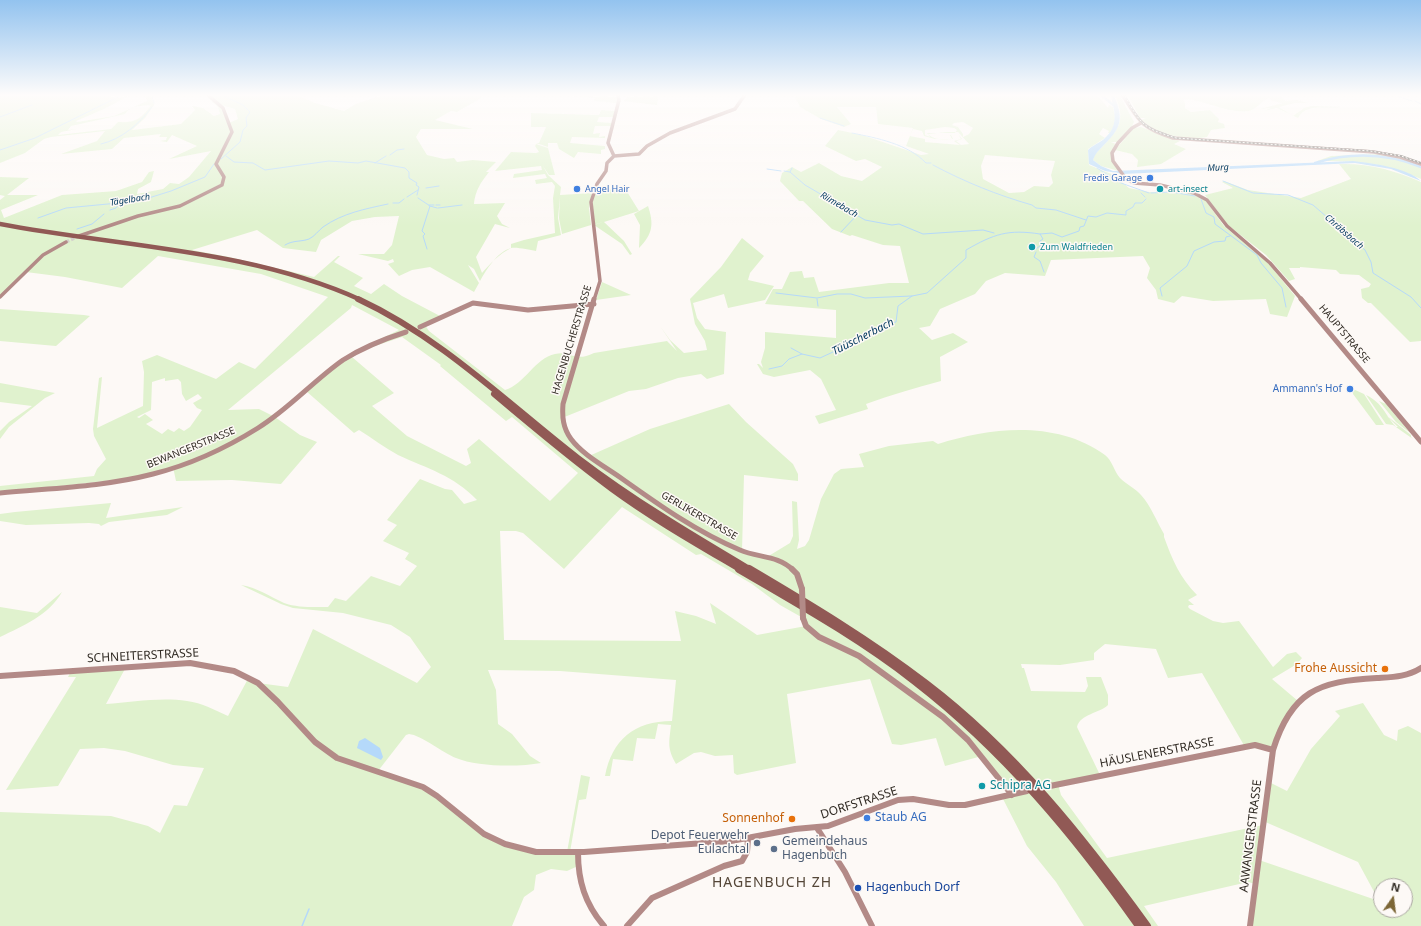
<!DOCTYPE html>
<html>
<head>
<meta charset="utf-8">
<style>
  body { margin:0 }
  #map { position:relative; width:1421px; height:926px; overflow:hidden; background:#fdf9f6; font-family:"Noto Sans",sans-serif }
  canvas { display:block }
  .north { position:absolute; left:1373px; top:878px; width:40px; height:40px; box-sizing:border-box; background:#fdf9f6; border:1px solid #aba7a2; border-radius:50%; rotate:14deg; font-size:11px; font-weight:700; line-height:16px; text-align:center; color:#312b24 }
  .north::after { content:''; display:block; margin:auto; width:14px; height:18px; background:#7c6636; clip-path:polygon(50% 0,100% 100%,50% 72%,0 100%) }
</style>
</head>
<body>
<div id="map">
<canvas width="1421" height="926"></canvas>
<div class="north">N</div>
</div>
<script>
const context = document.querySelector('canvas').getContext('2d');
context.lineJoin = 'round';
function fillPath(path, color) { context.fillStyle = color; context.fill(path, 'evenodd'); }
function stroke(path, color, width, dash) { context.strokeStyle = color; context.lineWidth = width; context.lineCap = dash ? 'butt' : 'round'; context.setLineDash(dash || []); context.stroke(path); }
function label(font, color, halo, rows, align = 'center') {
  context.font = font + ' "Noto Sans",sans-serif'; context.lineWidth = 3; context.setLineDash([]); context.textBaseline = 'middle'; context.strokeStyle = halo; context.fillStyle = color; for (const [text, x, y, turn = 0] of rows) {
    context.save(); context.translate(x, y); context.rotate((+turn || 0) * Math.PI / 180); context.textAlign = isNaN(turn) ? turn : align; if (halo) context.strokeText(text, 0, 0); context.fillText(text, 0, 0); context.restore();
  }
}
const green = new Path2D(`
  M0,96H111L117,98L128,96L104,109L76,121L77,122L114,116L147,101L145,96H151L154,105L145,118L132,130L181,124L195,110L192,106L203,108L214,116L220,114L218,107L206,96H300L315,103L344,111L356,104L380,96H481V98L457,112L451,111L435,120L473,129H421L416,137L427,155L444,159L454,158L457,162L473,160L496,162L486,172H489C481,182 475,191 474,204L505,203L497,216L502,224L510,228L495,224L476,257L482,273C491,263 499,254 511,248V244L524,240L555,233L553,198L555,186L552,182L536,184L535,180L547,178L545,174L513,178L514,174L542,170L541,166L495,171L511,152L536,153L539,152L535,146L536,144L548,148L555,175H549L543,166L548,175L561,187L560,195L592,193L589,208L591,225L562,234L559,218L560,197L558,218L561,235L538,241L536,251C529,250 518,247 511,248C497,252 487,269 480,281L474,269L468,265L479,283L474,292L430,267L412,270L399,276L388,264L394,262L393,259L388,261L358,254H384L392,245L399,216L375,217L352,221L321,240L316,252L283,248L257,230L192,250L229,257L314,277L338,256H340L334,262L363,278L354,286L371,294L384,284L402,296L440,316L425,325L429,331L505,390C525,384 535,358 555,354C571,350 574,363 594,353L667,341L677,351L660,326L670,340L684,353L707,350L705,341L695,324L690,299L721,267L742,238L764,256L750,273L748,280L774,286L765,300L728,308L724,294L693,303L697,318L705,329L726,332L724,374L707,379L701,374L678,378L646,389L629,391L562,418L566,432L589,456L650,429L729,404L746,422L793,464L798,474V481L744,475L742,551L767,557L790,543L793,536L792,501L797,502L799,540L797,549L805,546L809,540L821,499L834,474L841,469L864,467L859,454L889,446L933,441L938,444C991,427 1057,420 1105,455C1112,460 1114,471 1120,478C1126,484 1135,488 1141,495C1151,506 1157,522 1164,534V537C1172,559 1180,578 1197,595L1188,600L1194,605H1189L1188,607L1190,609L1213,621L1223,623L1239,621L1273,667L1287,654L1296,652L1302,658L1297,664L1272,679L1298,701L1273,750L1245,747L1202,673L1168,678L1156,649L1105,644L1094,653V660L1060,665L1021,664L1022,668H1024L1031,691L1085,692L1088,686L1086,677H1101L1108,695V705C1100,713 1080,714 1077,727L1100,775L1058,784L1061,795L1107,858L1263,825L1259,860L1379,901L1358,862L1263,821L1269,782L1287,791L1311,749L1340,716L1335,711L1363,703L1384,735L1397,741L1398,730L1408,726L1421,733V926H1250L1255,884L1248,882L1144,906L1158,926H1084L1056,882L1027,846L1002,797L1011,795L982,756L945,766L936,738L901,745L892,744L870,679L787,694L796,763L737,775L734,773L733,755L715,756L701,752L694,753L676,764C667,748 669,743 671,725L658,724L655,739L637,738L633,761L613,759L610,776H605C612,740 634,721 672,721L676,680L560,671L488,670L496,690L498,724L512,734L530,756L541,763C519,767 477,767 456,758C443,753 421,735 409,734L406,735L378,771L424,788L489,836L527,849L567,852L581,775L590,777L586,799L579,800L570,852H578V866L567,871L551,869L536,875L534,890L524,897L512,926H0V812L111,816L148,826L160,833L174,805L187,806L204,768L173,765L125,751L104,748L80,749L58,786L6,790L76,677H68L71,671L126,667L106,704C132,702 161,697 187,701C202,703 215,710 228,716L249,677L258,683L288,687L313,629L417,683L431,667L410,637L391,625L343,613L293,608L281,604L241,585C258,588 269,596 284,603C298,608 314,607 328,607L335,598L346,601L371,576L400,586L417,566L405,559L409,553L383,541L397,525L387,520L420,479L445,489L452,490L464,504L477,500C453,475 428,469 398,455C385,448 372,438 359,430L354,433L306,391L355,351L399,330L352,305L351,308L228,410L259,409L275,417L300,435L317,442L281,484L232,480L176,481L173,467L140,477L0,493V486L94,476L97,469L106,459L94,436L93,429L99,378L102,377L97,428L143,406L144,372L142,361L157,355L216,379L239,362L255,369L328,297L261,274L158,256L122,288L65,277L26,272L0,297V200L5,196L0,195V177L29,178L7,195H38L1,210L4,218L62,195L116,191L142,182L149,172L154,171L151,182L138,189L137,194L163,189L170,183L179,184L189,177L211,151L169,159L197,146L172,135L167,142L160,141L166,140L167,137H159L161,134L124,138L112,149L61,154L97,141L105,131L51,137L44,139L25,153L0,163ZM151,105C141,119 136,123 118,122L111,129L58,135L61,132L77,129L68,130L71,126L125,114C131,105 141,106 151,105ZM221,105L235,109L238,119L229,123ZM402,337L441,365L440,366L506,421L512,417L578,473L550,501L479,439L467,449L471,463L466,466L407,436L372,406L394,393L352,357L366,349ZM165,378V381L178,379L181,382L182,394L186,401L198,394L202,398L193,403L197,408L202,410L190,427L184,431L179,428L174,432L168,429L162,434L146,424L153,420L145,414L139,418L137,417L151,410L152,382ZM622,507L696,555L701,554L752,584L780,605L803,618L806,626L757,635L710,603L716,624L696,616L675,611L681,641L504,640L500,531H516L523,533L564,569ZM1381,886H1405V910H1381Z
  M571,96L617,97L618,103L594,101L595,98Z
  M658,96L657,105L624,101L628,97Z
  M795,96H1098L1108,108L1109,105L1113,107C1116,118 1116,124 1110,133H1108L1109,131L1103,128L1099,134L1105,138L1088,149L1089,165L1114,175L1129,188L1149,192L1189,193L1199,197L1206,201L1224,226L1268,263L1295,296L1287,317L1270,314L1266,299L1213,301L1182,296L1174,303L1158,299L1156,290L1147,278L1150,268L1143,256L1051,260L1045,276L1005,273L986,281L975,294L940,309L930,326L919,328L932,340L953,333L968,342L940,357L941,381C915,388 891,395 866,404L868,409L819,424L815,416L836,410L821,379L810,370L774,377L763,374L757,364H759L763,368L761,362L765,348V332L836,338V310L765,304L773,289H782L790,272L802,271L804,278L814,277L819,292L889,283H909L900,246L883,245L852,235L850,236L832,229L803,201H799L780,181L782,173L792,167L801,172L819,163L841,176L862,181L882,167L865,159L856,161L825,146L838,130L862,135L921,155L929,154L906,146L913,128L878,124L876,107H837L851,124L844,127L821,119L800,107ZM963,122L973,128L969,134L963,137V134L958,127L952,125L954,123ZM945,127L954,128L957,130L955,133H927L930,137L925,135V130ZM913,129L922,131L924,136L935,139H953L951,135L958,134L961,139L954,141L960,145L925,142V139L910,136ZM947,132H958L969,144L961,145L956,141L962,139L958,134L950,135L952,139C943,139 935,141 928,134ZM985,155L1055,161L1051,175L1053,183L1049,187L1034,186L1024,192L1009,193L983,179L981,166Z
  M1115,96H1120L1134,122L1130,130L1117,142H1111L1116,144L1111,155L1119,171L1101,166L1093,160C1094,154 1098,151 1102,147C1119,129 1126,120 1115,96Z
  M1128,96H1281L1285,101L1297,100L1308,103H1294L1279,107L1293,116L1304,108L1312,106L1341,107C1327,109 1305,103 1298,118L1277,108L1264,111L1271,108L1260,109L1283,103L1273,101L1269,98C1262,100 1256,110 1249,111C1226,114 1205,99 1183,99L1185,103V108L1191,112L1210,110L1219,119L1218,122L1224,124L1225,128L1211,130L1207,137C1184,141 1159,135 1141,120L1146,118H1140Z
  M601,110L615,111L614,117H599L597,122L612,123L611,126H595L593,134L600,133L599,137L605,136V138L572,137L570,143L605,146V149L601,150V154L578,152L574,158L559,149L557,143H548V147L536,143H539L546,127H531V113L599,115Z
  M1141,127L1180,141L1174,144L1186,149L1161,164L1137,167L1138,160L1132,154L1115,150L1134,128Z
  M1379,154L1392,156L1421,166V179C1383,162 1358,161 1317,161L1331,156Z
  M1339,164C1368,163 1394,170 1421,182V341L1410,342L1371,303H1368L1362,298L1361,289L1369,287L1371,284L1359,275L1340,274L1336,270L1300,267V268H1289L1295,279L1289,281L1266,255L1229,226L1205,195L1233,188L1222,182L1224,181L1248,190L1301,198L1351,179Z
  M596,189L626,190L639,211L604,222L624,241L632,254L630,255L622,244L594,225L603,222L593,225L592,202Z
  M648,206C654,224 653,234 639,248L640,225L634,214Z
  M602,282L631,295L596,300Z
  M0,309L84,315L90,316L56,346L0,341Z
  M0,383L55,393L45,398L9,427L0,439V431L9,422L32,406L0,402Z
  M1353,389L1364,394L1384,425H1376L1353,394Z
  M1366,395C1383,403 1385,415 1396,427H1398L1387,416L1411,435V437L1413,439L1393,425L1386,424Z
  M1379,401L1386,404L1410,433L1396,422Z
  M111,503L106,518L183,507L167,515L109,522L101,526L99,524L89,523L26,525L0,521V514L15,512Z
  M62,592C49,615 23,626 0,637V607L37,613Z`);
const water = new Path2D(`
  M1111,96H1114C1125,121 1120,129 1102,147C1098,151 1095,154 1093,160L1101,166L1113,171L1353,161C1372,163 1408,168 1421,181L1391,169L1355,163L1123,174L1105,171L1089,164L1088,150C1093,145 1099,143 1104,139C1119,126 1115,113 1111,96Z
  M365,738L380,748L383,757L381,760L357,748L359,741Z`);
const streamFar1 = new Path2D(`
  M152,96L154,103
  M1397,96L1412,101
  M1415,101L1421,104
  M0,117L32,105
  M820,118L844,126
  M852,133C877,138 908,144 926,163H931
  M101,144C122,139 139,124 152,107
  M0,150L35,138L120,96
  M390,155L397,150L404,149
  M226,156L234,162L253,163L265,170L329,161L358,163L366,161L405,168L409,172V178L417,183L416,185L419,187L417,195
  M221,159L240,142L243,130L247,126L246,118L250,112L243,105L224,96
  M375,163L386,156
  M933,165C965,182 997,195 1032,205L1036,208L1056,210L1086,220
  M1097,168L1121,183L1149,193
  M767,169L781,171
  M784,171L790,172L805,185L865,220L892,225L899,224L923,234L983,230L994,233
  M790,172L792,168
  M1110,176L1122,178
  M1223,181L1253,193L1288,195L1313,205L1365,250L1371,262L1373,273L1411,297L1421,308
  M426,188L439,186
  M1171,192L1195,196
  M1141,193L1145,197
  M1151,193L1169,192
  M407,197L418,190
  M418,198L430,206L422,231L425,234L423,236L427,249
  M1201,199L1206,213L1214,217L1215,224L1257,255L1261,263L1282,288L1286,307
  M393,203H399L404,199
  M429,205H434
  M436,205H440
  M430,206L437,208
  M438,208L462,205
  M110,210L116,208L120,203
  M38,218L66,208L139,201L171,191L205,177L214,164
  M77,229L92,224L104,214
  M841,232L857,215
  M285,245C293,240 301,242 309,239C315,236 318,231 323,227C343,213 365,209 388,204
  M1036,249L1041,245L1040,241L1043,239L1040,234L1052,233L1062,237L1079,231L1080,227L1084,226L1088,216L1096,217L1107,213L1126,215V211L1133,207L1135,203H1142L1146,199
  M1036,252L1034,257L1040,261L1044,272
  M776,293L817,298L837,294H851L865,298L912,296
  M1162,296L1160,288L1187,266L1194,251L1214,242L1225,241L1226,237L1230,236
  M817,299L818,306
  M791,348L802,354
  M769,369L782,366L789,359L802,354L820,358L874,333L879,327L896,322L898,306L912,296L927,293L966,258V250C994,234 1008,229 1040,234`);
const stream = new Path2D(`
  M302,926L309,909`);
const canal = new Path2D(`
  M1102,96L1116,107
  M1315,163C1351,152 1386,153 1421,167`);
const secondaryTunnel = new Path2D(`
  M66,242L79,236`);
const secondaryFar2 = new Path2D(`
  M1123,96C1140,123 1142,128 1173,138L1374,152L1400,157L1421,164
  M1141,123L1132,128L1118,143L1112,153L1113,161L1126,179L1134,183L1160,185L1194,193L1207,200L1227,226L1270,263L1302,300
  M614,156L639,154L647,146L670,133L735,109L744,96
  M614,156L608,143L619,100L618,96
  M79,236L138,216L180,206L222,185L224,177L216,164L232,132L223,108L209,96
  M0,297L43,255L66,242
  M594,300L600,281L591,202L597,184L606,171L607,163L614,156`);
const secondaryFar1 = new Path2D(`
  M594,299L563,404C562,417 563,428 571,439C583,455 604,466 621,478C659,505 697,532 740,550C758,558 778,555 793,570
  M1301,299L1421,442
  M420,327L473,303L528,310L594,304
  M0,493C51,488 103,487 153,474C189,465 226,448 258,428C289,409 313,381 343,360C362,348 384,339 406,332`);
const secondary = new Path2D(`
  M792,569L797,574L802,589
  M803,618L806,626L819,637L859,656L943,717L968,740L1012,795
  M0,676L190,663L234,671L258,683L278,702L315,742L337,758L423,787L437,796L484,834L505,844L536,852H584L731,841L795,829L828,826L898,800L913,799L949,805H965L1027,791
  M1045,787L1255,745L1273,750
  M817,828L845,872L872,926
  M578,852C578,881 585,904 604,926
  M627,926L652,898L724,866L742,861L747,852L748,839
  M1250,926L1273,750C1291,692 1318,681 1377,678C1392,677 1407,677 1421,668`);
const highwayFar2 = new Path2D(`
  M0,224C120,247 249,249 361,300`);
const highwayFar1 = new Path2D(`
  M358,299C442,338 507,403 578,458C633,500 692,535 751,570
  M494,394C533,427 571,459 612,489C653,519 697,544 741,570`);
const highway = new Path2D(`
  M739,569C799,604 860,638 915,681C1004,750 1075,835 1139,926
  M749,569C810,605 870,641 926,684C1014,751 1083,838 1147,926`);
const rail = new Path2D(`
  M1125,96C1141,125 1143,128 1176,138L1370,151L1401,156L1421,163`);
const secondaryBridge = new Path2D(`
  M802,589L803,618`);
const markers = [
  [1150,178,4,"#3f7fe0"],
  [577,189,4,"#3f7fe0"],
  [1160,189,4,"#0f9aa8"],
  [1032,247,4,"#0f9aa8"],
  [1350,389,4,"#3f7fe0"],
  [1385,669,4,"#e8710a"],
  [982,786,4,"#0f9aa8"],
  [867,818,4,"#3f7fe0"],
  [792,819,4,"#e8710a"],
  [757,843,4,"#5c6f8a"],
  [774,849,4,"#5c6f8a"],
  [858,888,4,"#1a4fb4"]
];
const farWaternames = [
  ["Murg",1218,168,-3],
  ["Tägelbach",130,200,-9],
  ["Riimebach",839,205,30],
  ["Chräbsbach",1344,232,41]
];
const farShopnames = [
  ["Fredis Garage",1142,178],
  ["Angel Hair",585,189,"left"]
];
const farCulturenames = [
  ["art-insect",1168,189],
  ["Zum Waldfrieden",1040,247]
];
const streetNames = [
  ["HAUPTSTRASSE",1344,334,50],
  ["HAGENBUCHERSTRASSE",572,340,-73],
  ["BEWANGERSTRASSE",191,448,-22],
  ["GERLIKERSTRASSE",699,516,30]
];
const shopNames = [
  ["Ammann's Hof",1342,389]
];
const waterNames = [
  ["Tüüscherbach",863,337,-27]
];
const nearStreetnames = [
  ["SCHNEITERSTRASSE",143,656,-3],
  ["HÄUSLENERSTRASSE",1157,753,-11],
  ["DORFSTRASSE",859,803,-18],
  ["AAWANGERSTRASSE",1251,836,-83]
];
const nearFoodnames = [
  ["Frohe Aussicht",1377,669],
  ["Sonnenhof",784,819]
];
const nearCulturenames = [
  ["Schipra AG",990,786]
];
const nearShopnames = [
  ["Staub AG",875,818]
];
const nearServicenames = [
  ["Depot Feuerwehr",749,836],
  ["Eulachtal",749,850],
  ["Gemeindehaus",782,842,"left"],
  ["Hagenbuch",782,856,"left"]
];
const nearTransitnames = [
  ["Hagenbuch Dorf",866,888]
];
const nearQuarternames = [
  ["HAGENBUCH ZH",772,883]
];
fillPath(green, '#e0f2ce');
fillPath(water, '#b5d9fa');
stroke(streamFar1, '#b5d9fa', 1);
stroke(stream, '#b5d9fa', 1.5);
stroke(canal, '#b5d9fa', 2.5);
stroke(secondaryTunnel, '#d4d0cc', 3.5, [3.5, 2]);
stroke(secondaryFar2, '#b38a87', 3.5);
stroke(secondaryFar1, '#b38a87', 5);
stroke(secondary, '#b38a87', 6);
stroke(highwayFar2, '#915955', 4.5);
stroke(highwayFar1, '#915955', 6);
stroke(highway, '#915955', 8);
stroke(rail, '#716b65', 2);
stroke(rail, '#fdf9f6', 1, [2]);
stroke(secondaryBridge, '#b38a87', 6);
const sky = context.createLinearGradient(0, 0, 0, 226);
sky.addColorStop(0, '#93c3ef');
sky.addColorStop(0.42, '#fefcfb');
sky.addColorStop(1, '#fefcfb00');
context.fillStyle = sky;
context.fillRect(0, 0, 1421, 226);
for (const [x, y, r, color] of markers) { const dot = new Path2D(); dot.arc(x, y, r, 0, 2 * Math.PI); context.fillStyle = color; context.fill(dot); stroke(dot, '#fdf9f6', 1.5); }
label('italic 9px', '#053b60', '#fdf9f6', farWaternames);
label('9px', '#366cbe', '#fdf9f6', farShopnames, 'right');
label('9px', '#0d838f', '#fdf9f6', farCulturenames, 'left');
label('10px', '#312b24', '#fdf9f6', streetNames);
label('10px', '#366cbe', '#fdf9f6', shopNames, 'right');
label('italic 11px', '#053b60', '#fdf9f6', waterNames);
label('12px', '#312b24', '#fdf9f6', nearStreetnames);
label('12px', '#c56008', '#fdf9f6', nearFoodnames, 'right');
label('12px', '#0d838f', '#fdf9f6', nearCulturenames, 'left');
label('12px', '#366cbe', '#fdf9f6', nearShopnames, 'left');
label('12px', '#4e5e75', '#fdf9f6', nearServicenames, 'right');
label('12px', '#164399', '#fdf9f6', nearTransitnames, 'left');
context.letterSpacing = '1px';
label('14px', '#544637', '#fdf9f6', nearQuarternames);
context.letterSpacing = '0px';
</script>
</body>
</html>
